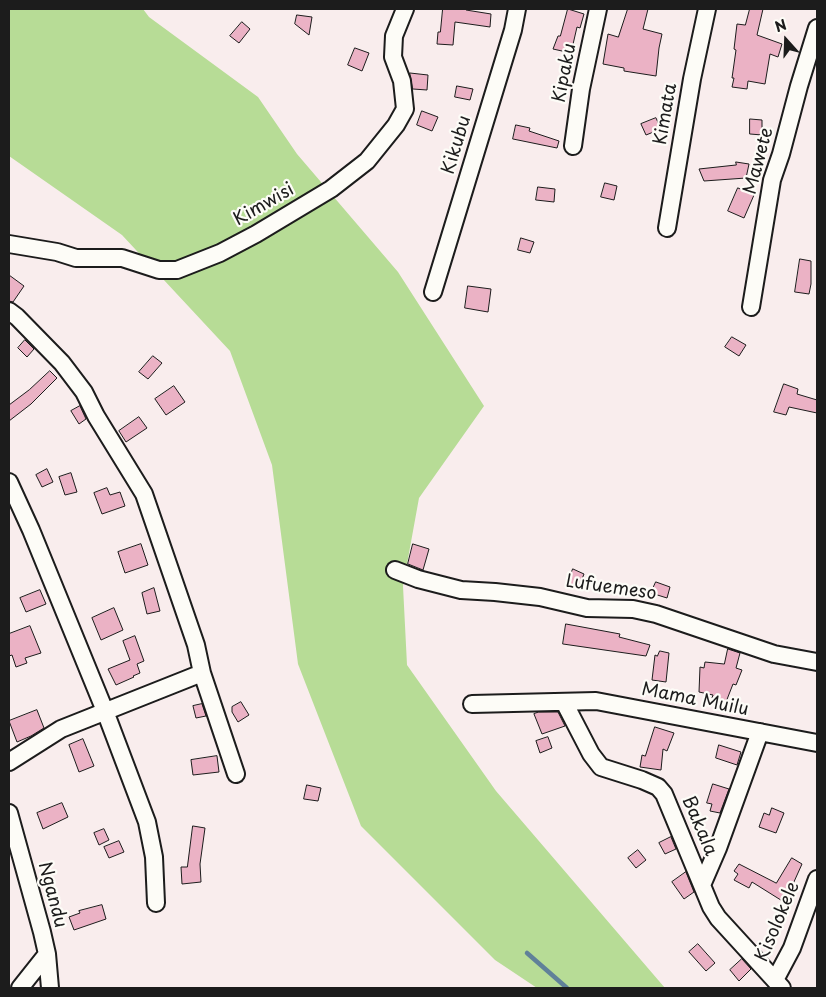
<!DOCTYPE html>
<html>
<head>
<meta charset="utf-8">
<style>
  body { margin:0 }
  #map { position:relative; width:826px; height:997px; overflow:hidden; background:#f9eded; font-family:"Playpen Sans",sans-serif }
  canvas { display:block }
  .frame { position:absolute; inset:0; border:10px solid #1c1c1c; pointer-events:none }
  .north { position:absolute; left:761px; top:15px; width:50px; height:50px; -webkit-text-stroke:4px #fdfcf7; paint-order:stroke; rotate:340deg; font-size:14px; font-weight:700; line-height:20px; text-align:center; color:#1c1c1c }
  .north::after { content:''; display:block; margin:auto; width:18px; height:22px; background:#1c1c1c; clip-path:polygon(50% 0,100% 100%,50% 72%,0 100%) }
</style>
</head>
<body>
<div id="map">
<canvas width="826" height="997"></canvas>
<div class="frame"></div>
<div class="north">N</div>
</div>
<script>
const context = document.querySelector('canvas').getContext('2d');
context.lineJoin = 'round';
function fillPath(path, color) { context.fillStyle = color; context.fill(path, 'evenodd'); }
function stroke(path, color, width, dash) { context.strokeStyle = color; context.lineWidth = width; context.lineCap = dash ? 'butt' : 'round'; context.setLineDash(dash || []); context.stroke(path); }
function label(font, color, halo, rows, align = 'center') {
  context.font = font + ' "Playpen Sans",sans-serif'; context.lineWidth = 4.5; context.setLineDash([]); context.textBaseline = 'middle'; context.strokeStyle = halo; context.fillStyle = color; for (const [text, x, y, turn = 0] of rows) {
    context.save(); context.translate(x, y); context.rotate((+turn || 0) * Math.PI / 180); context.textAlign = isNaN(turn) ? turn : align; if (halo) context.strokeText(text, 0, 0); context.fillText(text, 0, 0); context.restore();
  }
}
const green = new Path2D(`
  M9,9H143L149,17L258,97L297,154L398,272L484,406L419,498L403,586L407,665L496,791L665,988H537L495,960L361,826L298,664L272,465L230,351L122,235L9,156Z`);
const stream = new Path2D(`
  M527,953L567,988`);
const building = new Path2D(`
  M443,9H466V10L491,14L490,27L455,22L453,45L437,44L438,32H440Z
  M568,9L584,14L580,28L577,27L571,53L553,49L558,36H560Z
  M628,9H648L643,29L662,34L659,48L656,76L624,71V68L603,64L608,34L618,37Z
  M750,9H763L757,35L782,44L778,57L770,54L765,84L748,81L747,89L732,87L734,78H732L736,50L734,49L737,24L745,25Z
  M297,15L312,17L309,35L295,24Z
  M242,22L250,29L239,43L230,36Z
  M355,48L369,53L362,71L348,65Z
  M410,73L428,75L427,90L413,89Z
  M457,86L473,89L470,100L455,97Z
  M422,111L438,117L432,131L417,125Z
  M656,118L661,129L646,135L641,124Z
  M750,119L762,120V135L750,134Z
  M516,125L530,128L529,131L559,141L557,148L513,139Z
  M736,162L749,164L746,178L704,181L699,169L736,165Z
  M605,183L617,186L614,200L601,197Z
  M538,187L555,189L554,202L536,200Z
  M738,188L754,195L744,218L728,211Z
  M521,238L534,242L530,253L518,250Z
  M800,259L811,261V284L809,294L795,292Z
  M9,275L24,286L13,302L9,301Z
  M468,286L491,289L488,312L465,308Z
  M732,337L746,345L739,356L725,347Z
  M25,340L34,349L27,357L18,348Z
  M153,356L162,363L148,379L139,372Z
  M50,371L57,378L31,404L9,421V405L29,390Z
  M784,384L798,389L797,394L817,400V413L789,407L786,415L774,412Z
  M174,386L185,402L166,415L155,399Z
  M80,406L86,419L79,424L71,411Z
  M139,417L147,428L126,442L119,431Z
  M47,469L53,482L42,487L36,475Z
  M71,473L77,492L65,495L59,477Z
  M107,488L110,495L120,492L125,506L102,514L94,493Z
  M141,544L148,565L125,573L118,552Z
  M413,544L429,549L423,570L408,564Z
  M573,569L584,574L578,589L567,584Z
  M656,582L670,587L667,598L651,593Z
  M154,588L160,611L147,614L142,593Z
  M40,590L46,604L26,612L20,598Z
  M114,608L123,630L101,640L92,618Z
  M566,624L620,634L619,637L650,645L646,656L563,644Z
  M30,626L41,653L25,658L27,663L16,667L12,655L9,656V634Z
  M135,636L144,661L137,664L140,673L133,676L134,677L116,685L108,669L130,660L123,641Z
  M728,649L740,653L736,668L742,670L736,685L733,684L726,702L712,698L713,695L699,692L700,667L704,668L705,662L724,664Z
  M660,651L669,653L666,682L652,680L655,655L657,656Z
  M241,702L249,715L238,722L232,712V707Z
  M202,704L206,716L196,718L193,706Z
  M37,710L44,728L31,736L17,742L9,721Z
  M539,712H558L565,726L542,734L534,714Z
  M655,727L674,733L667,751L663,749L661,770L640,767L642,755L645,756Z
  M548,737L552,748L540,753L536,741Z
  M83,739L94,766L79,772L69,745Z
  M719,745L741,752L737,765L716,758Z
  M217,756L219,772L193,775L191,760Z
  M713,784L729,789L720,813L710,811L712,804L707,803Z
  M307,785L321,788L318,801L304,799Z
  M62,803L68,817L43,829L37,813Z
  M772,808L784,813L776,833L759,827L764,813L769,815Z
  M193,826L205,828L200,864L201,882L182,884L181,867H187Z
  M104,829L109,840L99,845L94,833Z
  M671,837L676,849L665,854L659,843Z
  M119,841L124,852L109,858L104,847Z
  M638,850L646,860L636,868L628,858Z
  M792,858L802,864L793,884L794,885L784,902L752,882L749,888L734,880L738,874L734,871L739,864L776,883Z
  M686,872L694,892L684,899L672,882Z
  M102,905L106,919L74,930L69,917L80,913L79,911Z
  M698,944L715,963L706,971L689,952Z
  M742,959L751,969L739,981L730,970Z`);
const minor = new Path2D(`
  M573,146L581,89L598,9
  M667,228L692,79L707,9
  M9,244L57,252L76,258H122L159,270H177L220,253L256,234L331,189L367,161L396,125L405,109L402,81L393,57L394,36L405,9
  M433,292L513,30L517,9
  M751,307L772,180L781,154L799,86L817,28
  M9,311L17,317L62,363L84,392L96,416L144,494L196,645L202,673L236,774
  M9,482L31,530L105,711L147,822L154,857L156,903
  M395,570L418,579L461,590L495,592L540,597L587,608L633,609L656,614L774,654L817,662
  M564,702L591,754L601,767L642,780L658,787L664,794L711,907L718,918L782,988
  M472,704L596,701L817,743
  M9,762L61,729L202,673
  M9,813L42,932L47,954L50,988
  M702,885L718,848L760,732
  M775,980L792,948L817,879
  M20,988L47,954`);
const streetNames = [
  ["Kipaku",565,73,-79],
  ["Kimata",666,114,-80],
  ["Kikubu",457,145,-73],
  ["Mawete",759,161,-75],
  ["Kimwisi",264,205,-30],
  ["Lufuemeso",611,588,8],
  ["Mama Muilu",695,700,11],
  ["Bakala",699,826,67],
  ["Ngandu",52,895,75],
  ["Kisolokele",778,922,-67]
];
fillPath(green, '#b7dc96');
stroke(stream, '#608199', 4.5);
fillPath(building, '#ebb2c5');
stroke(building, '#1c1c1c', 1);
stroke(minor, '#1c1c1c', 20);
stroke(minor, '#fdfcf7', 16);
label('18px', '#1c1c1c', '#fdfcf7', streetNames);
</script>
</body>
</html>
